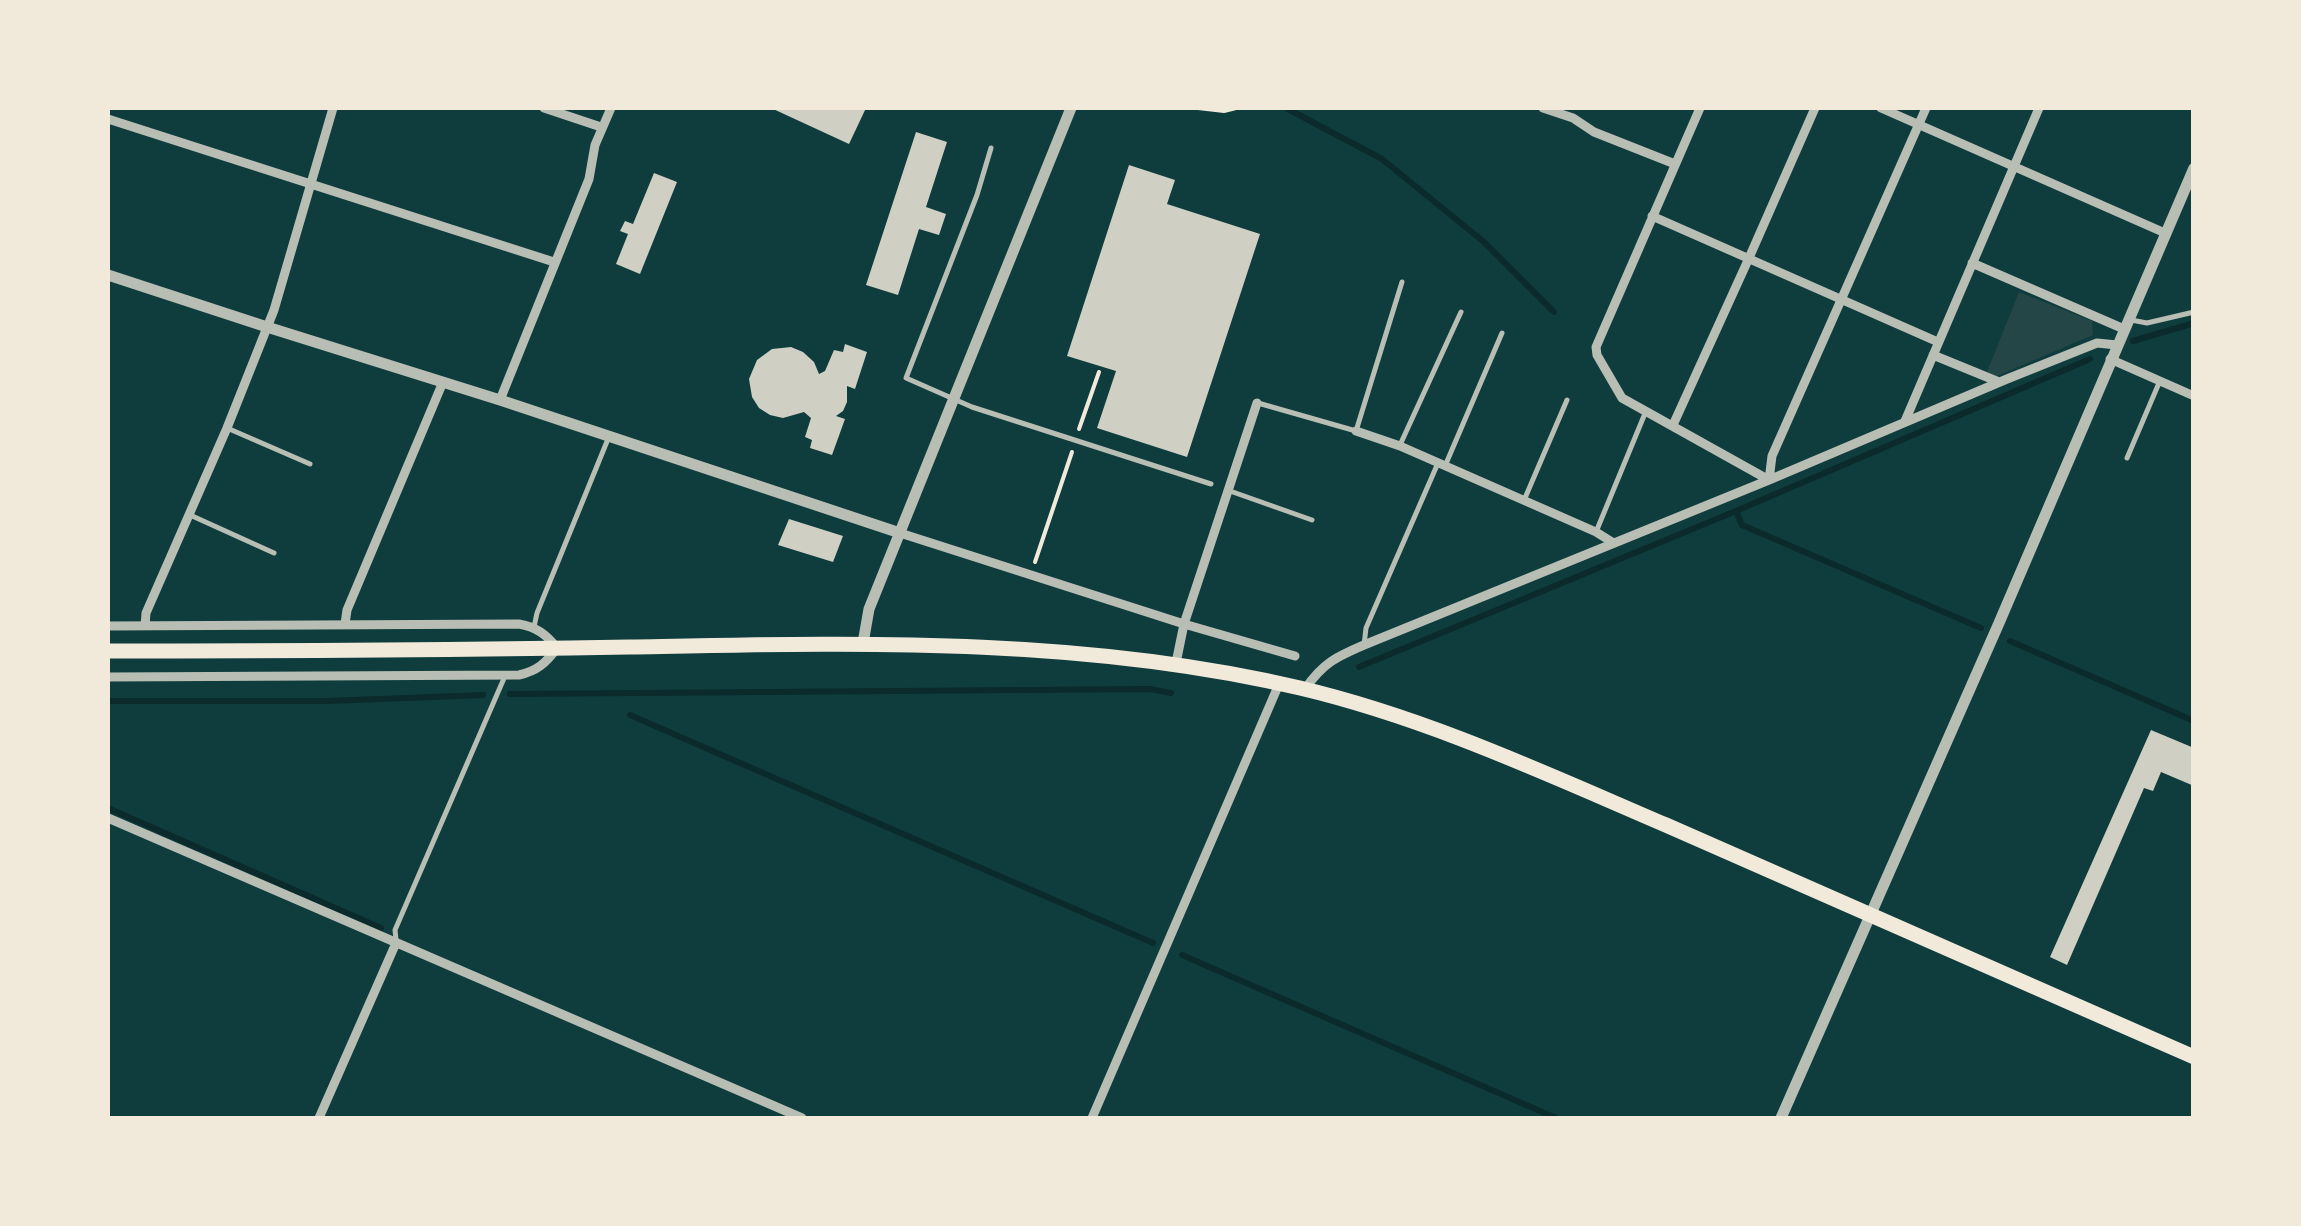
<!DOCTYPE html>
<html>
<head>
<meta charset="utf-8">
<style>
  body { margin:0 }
  #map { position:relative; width:2301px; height:1226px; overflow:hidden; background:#0f3d3e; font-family:"Source Sans 3",sans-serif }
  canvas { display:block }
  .frame { position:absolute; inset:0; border:110px solid #f1e9da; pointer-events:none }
</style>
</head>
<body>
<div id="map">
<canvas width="2301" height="1226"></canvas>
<div class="frame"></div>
</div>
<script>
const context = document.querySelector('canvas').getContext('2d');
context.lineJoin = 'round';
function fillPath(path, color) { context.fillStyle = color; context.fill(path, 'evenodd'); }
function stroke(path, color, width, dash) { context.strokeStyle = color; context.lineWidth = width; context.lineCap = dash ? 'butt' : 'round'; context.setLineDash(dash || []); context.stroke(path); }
const green = new Path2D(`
  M2019,292L2092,321L2093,335L1997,376L1987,372Z`);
const stream = new Path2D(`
  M1286,108L1382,159L1484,242L1554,312
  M2133,341L2194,323
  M1736,511L1742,525L1981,628
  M2010,641L2194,721
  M1359,667L1736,511L2090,359
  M510,694L1150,689L1171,693
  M108,701H328L483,695
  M630,715L1153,943
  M108,808L381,928
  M1182,955L1556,1118`);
const building = new Path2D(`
  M771,108H866L849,144Z
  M916,132L947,142L926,207L946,214L939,235L919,229L898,295L866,285Z
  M1129,165L1175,180L1167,204L1260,234L1187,457L1097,428L1116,371L1067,356Z
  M654,173L677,182L640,274L616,264L628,234L620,231L625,221L633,224Z
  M845,344L867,352L855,389L847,386V402L843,411L836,416L845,419L832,455L810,448L812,440L805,437L811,418L804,412L783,418L770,415L759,408L752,397L749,379L757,360L772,349L791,347L803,352L814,362L819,374L825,371L834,350L843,352Z
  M789,519L843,536L833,562L778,545Z
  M2151,730L2194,748V786L2161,772L2153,791L2144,788L2067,965L2050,957Z`);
const path = new Path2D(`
  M1198,108L1224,111L1236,108
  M1079,429L1099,372
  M1035,562L1072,452`);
const service = new Path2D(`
  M991,148L977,195L906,378L972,407L1211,484
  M2131,320L2147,323L2194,312
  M1258,403L1356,431L1402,282
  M227,428L310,464
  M1400,445L1461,312
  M2127,458L2159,383
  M1445,466L1502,333
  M1230,491L1312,520
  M1525,498L1567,400
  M190,515L274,553
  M1596,532L1646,411
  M534,627L537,613L608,439
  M1364,645L1366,628L1438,463
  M396,940L395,930L505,676`);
const minor = new Path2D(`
  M544,108L601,127
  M1543,108L1573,118L1594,132L1675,164
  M1700,108L1596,347L1597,355L1622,398L1769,480L1772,456L1926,108
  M1881,108L2165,233
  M108,119L554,262
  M1652,216L1938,342
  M1972,263L2124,329
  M1933,355L1999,382
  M2110,359L2194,396
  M500,400L589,179L595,145L611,108
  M1905,421L2039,108
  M1673,425L1749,258L1815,108
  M1356,431L1400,446L1596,532L1612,542
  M900,533L1184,624L1295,656
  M345,624L347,610L443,382
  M108,626L519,624C536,627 546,634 557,648C546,663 537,671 519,675L108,677
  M145,626L146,613L227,428L274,310L333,108
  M1176,663L1184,624L1257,403
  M1305,689C1323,663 1336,657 1364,645L1769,480L2007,379L2097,343L2117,345
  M108,818L802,1118
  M319,1118L396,943
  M1092,1118L1279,684`);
const tertiary = new Path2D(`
  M108,275L267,327L500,400L900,533
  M863,643L869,609L1071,108
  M1781,1118L1999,623L2194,168`);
const trunk = new Path2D(`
  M108,651C281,651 455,650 629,647C854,643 1080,636 1300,688C1427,718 1547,774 1666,825C1843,901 2018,980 2194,1057`);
fillPath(green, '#244646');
stroke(stream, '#0a2a2b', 6);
fillPath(building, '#cfcfc3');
stroke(path, '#f1e9da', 4);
stroke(service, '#b8beb3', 5);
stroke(minor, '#b8beb3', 9);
stroke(tertiary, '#b8beb3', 11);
stroke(trunk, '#f1e9da', 15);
</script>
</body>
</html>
